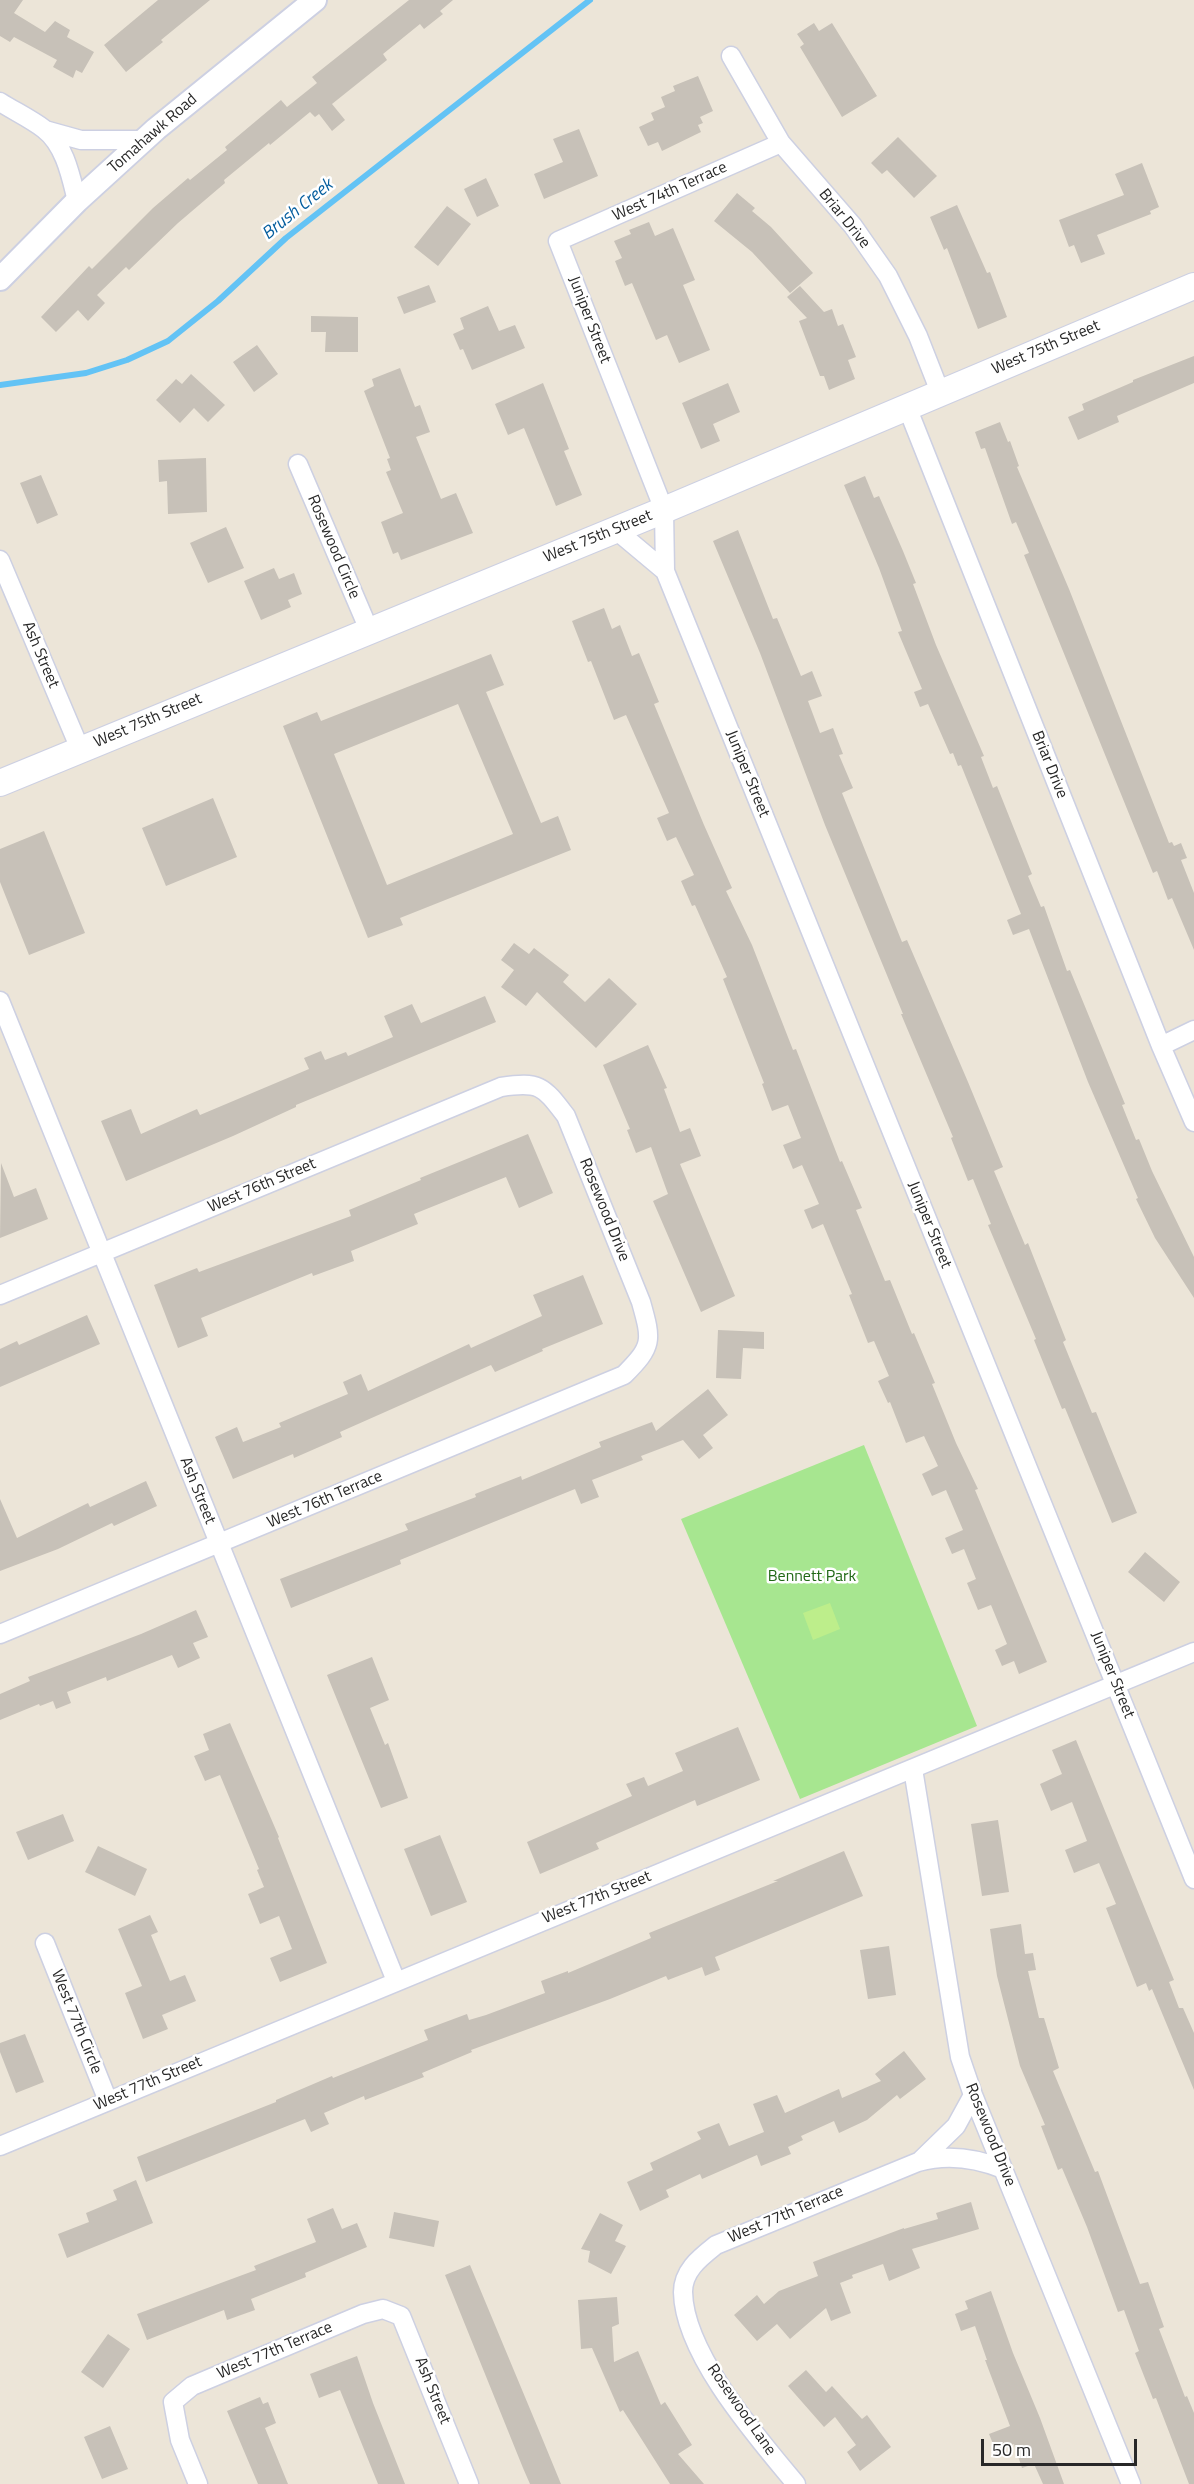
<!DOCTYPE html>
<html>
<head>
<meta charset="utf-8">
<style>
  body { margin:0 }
  #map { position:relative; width:1194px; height:2484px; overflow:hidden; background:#ece5d8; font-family:"Titillium Web",sans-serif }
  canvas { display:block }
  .scale { position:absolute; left:981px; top:2439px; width:156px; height:27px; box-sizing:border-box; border:3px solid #282828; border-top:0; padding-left:8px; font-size:18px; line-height:21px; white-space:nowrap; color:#282828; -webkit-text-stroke:4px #fff; paint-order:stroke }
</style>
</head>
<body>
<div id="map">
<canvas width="1194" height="2484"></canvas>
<div class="scale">50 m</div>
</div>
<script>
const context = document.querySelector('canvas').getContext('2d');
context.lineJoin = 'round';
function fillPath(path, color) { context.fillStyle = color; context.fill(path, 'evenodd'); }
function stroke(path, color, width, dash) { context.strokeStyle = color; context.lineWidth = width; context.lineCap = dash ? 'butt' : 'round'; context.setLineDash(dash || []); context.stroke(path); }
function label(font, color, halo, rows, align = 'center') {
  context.font = font + ' "Titillium Web",sans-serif'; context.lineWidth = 5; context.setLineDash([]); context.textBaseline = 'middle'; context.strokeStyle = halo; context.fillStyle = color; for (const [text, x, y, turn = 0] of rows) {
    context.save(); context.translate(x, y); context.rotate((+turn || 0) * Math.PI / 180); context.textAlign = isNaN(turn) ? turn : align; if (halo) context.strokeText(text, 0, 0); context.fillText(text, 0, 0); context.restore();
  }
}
const green = new Path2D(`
  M864,1445L977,1726L800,1799L681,1519Z`);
const pitch = new Path2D(`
  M830,1603L840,1629L813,1640L803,1613Z`);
const stream = new Path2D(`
  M0,385L86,373L127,360L168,341L218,301L286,238L590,0`);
const building = new Path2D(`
  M0,0H23L14,13L45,32L55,21L70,30L67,37L94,52L82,73L76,70L73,78L53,67L57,60L14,37L10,42L0,36Z
  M158,0H210L161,40L163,42L126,72L104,45Z
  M409,0H453L440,11L443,14L424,29L420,24L383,54L387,60L332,104L345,120L332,131L319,114L315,117L310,112L270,145L269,143L224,180L225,183L178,223L129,270L126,267L97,295L105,303L88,321L78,310L56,332L41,317L89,266L92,269L153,208L188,178L190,180L227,150L225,147L281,100L287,107L317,83L312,77Z
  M814,23L819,31L832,23L877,96L842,117L800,47L804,44L797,34Z
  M698,76L713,111L700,117L703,123L698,125L701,132L662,151L658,142L648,146L639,127L654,120L651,113L665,107L661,97L675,91L673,86Z
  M579,129L598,176L544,199L534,174L563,162L553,139Z
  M898,137L937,176L914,198L887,170L882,174L871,163Z
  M1142,163L1159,207L1150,211L1151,214L1097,235L1105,254L1081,263L1074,245L1069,247L1059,220L1124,195L1115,174Z
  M486,178L499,206L477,217L464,189Z
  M737,193L755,208L752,211L771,227L813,273L790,293L752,252L714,221Z
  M957,205L987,273L990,272L1007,317L978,329L947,248L944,250L930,217Z
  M447,206L471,224L438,266L414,247Z
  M649,222L655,236L673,228L695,280L683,285L710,350L679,363L667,335L656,340L632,283L625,286L615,261L622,258L614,241L631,234L629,230Z
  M429,285L436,302L404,314L397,297Z
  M800,286L824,312L832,309L838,326L843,324L856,357L848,360L855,379L829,390L824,376H820L799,321L807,318L787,297Z
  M488,306L499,331L515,325L525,348L472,370L463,349L460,350L453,334L464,329L460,318Z
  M311,316L358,317V352H325L326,332H311Z
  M257,345L278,374L254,392L233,362Z
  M1194,356V383L1117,416L1119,422L1078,440L1068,417L1084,410L1082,404L1133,382V380Z
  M400,368L415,407L420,405L430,432L416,437L441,499L456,493L473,533L401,560L398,552L393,554L381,522L403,513L386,472L391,470L387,459L390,458L364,391L374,386L372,379Z
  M191,374L225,405L208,422L194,408L180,423L156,400L176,379L182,384Z
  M543,383L569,449L564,451L582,495L556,506L524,428L508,435L495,404Z
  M728,383L740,412L713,424L720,441L701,449L682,403Z
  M1000,422L1008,442L1010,441L1019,466L1017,467L1069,589L1169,843L1172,842L1174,846L1181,843L1187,858L1181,860L1194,893V950L1172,898L1168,900L1157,871L1153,873L1024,555L1029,553L1016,522L1012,524L985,448L981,449L975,432Z
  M206,458L207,512L168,514L167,481L159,482L158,460Z
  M41,475L58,515L37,524L20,483Z
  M865,476L874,498L879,496L903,551L916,583L913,584L936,645L984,756L981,757L993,788L997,786L1032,874L1028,876L1041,907L1044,906L1067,971L1070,970L1125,1104L1122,1105L1136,1140L1139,1139L1152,1171L1194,1257V1298L1155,1238L1136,1199L1138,1198L1088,1082L1029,929L1013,935L1007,920L1021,914L961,765L958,766L953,753L950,754L928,704L920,707L914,692L922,689L898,632L902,631L879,568L844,485Z
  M226,527L244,568L208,583L190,543Z
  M738,530L773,619L777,618L801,676L812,671L822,696L808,701L820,733L833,728L843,754L839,755L853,788L842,793L902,942L907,940L968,1082L1003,1167L994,1171L1025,1245L1028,1243L1066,1340L1063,1342L1092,1413L1096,1412L1137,1513L1112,1523L1065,1408L1062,1409L1034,1340L1036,1339L988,1225L991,1224L973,1179L968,1181L951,1138L953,1137L901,1014H903L825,825L760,653L713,541Z
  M274,568L279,579L294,573L302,594L288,600L291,607L261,620L244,581Z
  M604,608L612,629L620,625L632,656L639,653L659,702L654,704L704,825L732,888L726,891L752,945L793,1050L796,1049L840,1162L842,1161L862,1208L856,1210L885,1281L890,1280L912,1334L914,1333L935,1383L932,1384L956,1443L978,1489L975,1490L1047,1662L1019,1674L1014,1661L1002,1666L995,1650L1007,1644L991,1605L978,1610L967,1583L976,1579L964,1549L952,1554L945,1538L963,1530L946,1490L932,1496L922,1474L938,1466L924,1436L906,1443L890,1402L888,1403L878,1381L889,1376L874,1341L868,1343L849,1295L852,1294L823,1224L812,1229L804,1210L819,1204L802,1165L793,1169L783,1145L801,1138L788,1105L772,1111L762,1084L764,1083L723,979L727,977L695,905L692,906L681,881L694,875L676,837L667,841L657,818L669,813L626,715L614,720L591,661L588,662L572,621Z
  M491,654L504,685L486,692L541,823L558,816L571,850L400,918L403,925L368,938L283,726L317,712L321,721ZM458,704L513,834L387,885L334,754Z
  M213,798L237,857L166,886L142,828Z
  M44,831L85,933L29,955L0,882V849Z
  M514,943L529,954L534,948L569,975L563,982L585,1002L609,978L637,1004L596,1048L537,992L526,1006L501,987L514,970L501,960Z
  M485,996L496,1022L296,1105V1107L233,1136L126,1181L101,1121L131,1109L141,1134L197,1109L200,1115L309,1069L304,1058L321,1051L325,1060L346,1052L348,1056L393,1037L384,1016L412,1004L421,1023Z
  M648,1045L667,1088L664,1089L680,1132L690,1128L701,1156L680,1164L735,1296L701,1312L653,1201L668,1194L651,1147L636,1153L627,1130L630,1129L603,1065Z
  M528,1134L553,1193L519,1208L506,1177L414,1214L418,1224L351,1251L354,1261L313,1276L312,1273L201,1318L208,1336L178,1348L154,1285L197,1268L199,1272L351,1216L349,1210L421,1180L420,1178Z
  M1,1163L14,1197L36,1188L48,1219L0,1238Z
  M583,1275L603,1324L542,1349L543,1351L495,1372L491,1365L340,1432L342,1437L294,1458L293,1454L233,1479L215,1437L237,1427L243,1442L281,1427L279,1423L348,1394L343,1382L361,1374L368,1391L469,1344L471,1348L542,1316L533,1295Z
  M87,1315L100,1344L0,1387V1349L17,1341L19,1345Z
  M718,1330L764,1332V1349L743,1348L741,1379L716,1378Z
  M708,1389L728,1415L703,1435L713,1448L699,1459L683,1440L641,1456L643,1460L592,1480L599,1497L581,1504L575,1489L400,1560L401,1564L291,1608L280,1579L408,1530L405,1524L476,1497L475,1494L521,1476L522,1480L601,1447L599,1442L652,1422L656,1431Z
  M146,1481L157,1506L114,1526L112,1523L58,1549L0,1571V1499L17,1538L88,1503L90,1507Z
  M1145,1552L1180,1582L1164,1602L1128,1572Z
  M196,1610L208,1637L193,1643L200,1658L178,1668L172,1655L107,1681L106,1677L67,1692L71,1703L56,1709L53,1701L40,1706L39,1704L0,1720V1694L30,1681L28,1677L141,1634Z
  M372,1657L389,1700L370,1708L385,1745L388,1743L408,1798L381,1808L327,1675Z
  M230,1723L279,1837L278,1838L327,1963L280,1982L270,1958L292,1949L279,1916L260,1924L248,1894L264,1887L257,1870L259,1869L220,1775L205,1781L194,1756L209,1750L203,1734Z
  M738,1727L760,1780L697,1806L695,1800L596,1843L599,1849L540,1874L527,1842L632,1796L626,1784L644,1777L648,1786L683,1771L675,1753Z
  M1076,1740L1174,1980L1169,1982L1179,2008H1183L1194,2033V2090L1152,1989L1149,1991L1146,1983L1137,1987L1106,1908L1116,1904L1099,1863L1074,1873L1065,1850L1087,1841L1072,1802L1051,1811L1040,1784L1062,1774L1052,1750Z
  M63,1814L74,1841L28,1860L16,1832Z
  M998,1820L1009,1892L982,1896L971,1824Z
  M440,1835L467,1902L431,1916L404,1849Z
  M98,1846L147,1869L135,1896L85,1872Z
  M844,1851L863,1896L715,1957L720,1970L705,1976L702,1967L668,1980L666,1976L610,1999L471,2050L472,2052L422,2073L424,2077L365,2100L364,2096L324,2113L329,2124L311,2132L305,2119L146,2182L137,2157L276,2102V2100L332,2076L333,2078L428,2040L424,2030L467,2014L469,2020L486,2015L545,1993L541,1981L568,1971V1973L651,1938L649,1933L778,1881H773Z
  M150,1915L158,1932L151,1935L170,1981L185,1975L196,2001L162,2015L168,2029L143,2039L125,1993L142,1986L118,1929Z
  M1021,1924L1025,1954L1033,1953L1036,1970L1028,1971L1039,2018H1044L1059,2068L1053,2071L1095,2172L1098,2171L1140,2284L1148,2282L1164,2327L1159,2329L1185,2397L1187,2396L1194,2413V2484H1189L1156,2398L1153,2399L1135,2353L1139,2351L1124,2310L1118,2312L1087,2227L1062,2168L1058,2170L1041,2126L1045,2125L1020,2066L997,1976L990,1929Z
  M889,1946L896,1995L868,1999L860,1950Z
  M25,2034L44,2082L16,2093L0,2052V2043Z
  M904,2051L926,2079L900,2099L897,2095L867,2120L839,2133L834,2121L801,2136L803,2140L788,2147L791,2154L761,2166L757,2155L702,2179L700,2174L666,2190L669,2197L640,2211L627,2182L653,2170L650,2163L701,2139L697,2132L719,2123L729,2146L764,2132L753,2104L777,2095L785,2113L839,2089L842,2098L881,2081L875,2074Z
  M136,2180L153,2223L67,2258L58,2234L89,2222L86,2213L117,2200L113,2190Z
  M971,2202L979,2229L912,2249L920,2268L889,2281L883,2264L852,2275L853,2278L840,2283L851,2313L831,2321L826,2308L790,2339L777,2324L757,2341L734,2315L757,2295L764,2304L779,2291L818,2276L813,2262L904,2228V2229L938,2219L936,2213Z
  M333,2208L342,2229L357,2223L367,2247L305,2273L306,2277L251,2299L255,2310L227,2320L224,2310L147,2340L137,2314L256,2270L254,2266L316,2242L307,2219Z
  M394,2212L439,2221L434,2247L389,2238Z
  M600,2213L623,2225L615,2241L626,2246L611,2274L588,2262L590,2251L581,2249Z
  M470,2265L540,2433L561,2484H530L523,2468L445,2275Z
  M991,2291L1013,2353L1040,2418L1064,2484H1043L1034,2464L1022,2468L1014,2444L996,2451L989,2434L1010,2426L985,2360H987L975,2326L961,2331L955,2314L968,2309L965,2301Z
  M617,2297L619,2324L612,2327L614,2362L638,2351L661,2405L665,2402L692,2445L678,2454L704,2484H670L623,2410L620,2412L592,2348L581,2349L578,2300Z
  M108,2334L130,2349L103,2388L81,2372Z
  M357,2356L373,2403L405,2484H378L340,2390L319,2398L310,2374Z
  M806,2370L826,2392L832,2386L862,2419L867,2415L891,2447L860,2471L847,2452L856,2445L835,2417L824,2427L788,2386Z
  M260,2397L263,2404L268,2402L276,2423L265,2428L288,2484H258L227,2411Z
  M110,2426L128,2469L102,2479L84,2437Z`);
const minor = new Path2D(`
  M731,56L781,143L853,226L888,276L918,336L940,392
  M0,102C14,111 31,119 44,129C65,145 71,177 77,201
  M45,130L81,140H144
  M781,143L558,241L664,510L665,571L1194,1879
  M907,407L1161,1046L1194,1122
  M298,464L369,630
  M616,530L665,571
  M0,560L80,749
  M0,1001L396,1981
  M1161,1046L1194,1030
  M0,1295L501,1087C540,1081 543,1086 566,1116L641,1302C652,1341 653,1346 624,1375L0,1634
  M913,1769L960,2057L973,2095L1131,2484
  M45,1943L108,2101
  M0,2146L1194,1652
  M920,2161L956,2126L973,2095
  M198,2484L180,2440L173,2402L192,2386L363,2314L383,2309L401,2316L469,2484
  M796,2484C757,2437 684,2354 683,2292C683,2270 701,2257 716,2245L918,2162C947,2154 976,2158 1003,2169`);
const tertiary = new Path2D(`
  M0,279L77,201L156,129L315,0`);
const secondary = new Path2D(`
  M0,783L664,510L1194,286`);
const streetNames = [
  ["Tomahawk Road",153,134,-41],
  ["West 74th Terrace",670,192,-24],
  ["Briar Drive",844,219,51],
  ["Juniper Street",589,320,69],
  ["West 75th Street",1046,348,-23],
  ["West 75th Street",598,537,-22],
  ["Rosewood Circle",333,547,67],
  ["Ash Street",40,655,67],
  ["West 75th Street",148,721,-23],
  ["Briar Drive",1049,765,68],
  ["Juniper Street",747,774,68],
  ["West 76th Street",262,1186,-23],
  ["Rosewood Drive",604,1210,68],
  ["Juniper Street",929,1225,68],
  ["Ash Street",197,1491,68],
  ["West 76th Terrace",325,1500,-23],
  ["Juniper Street",1112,1675,68],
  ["West 77th Street",597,1898,-22],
  ["West 77th Circle",76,2022,68],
  ["West 77th Street",148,2084,-23],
  ["Rosewood Drive",990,2135,68],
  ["West 77th Terrace",786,2215,-23],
  ["West 77th Terrace",275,2351,-23],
  ["Ash Street",432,2391,68],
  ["Rosewood Lane",741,2410,55]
];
const parkNames = [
  ["Bennett Park",812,1577]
];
const waterNames = [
  ["Brush Creek",298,210,-39]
];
fillPath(green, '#a7e690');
fillPath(pitch, '#bdee8b');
stroke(stream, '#63c3f5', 6);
fillPath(building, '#c7c1b8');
stroke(minor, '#cdd0e2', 21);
stroke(tertiary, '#cdd0e2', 26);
stroke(secondary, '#cdd0e2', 28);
stroke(minor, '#fff', 18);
stroke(tertiary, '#fff', 22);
stroke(secondary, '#fff', 26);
label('16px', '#282828', '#fff', streetNames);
label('16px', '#206815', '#fff', parkNames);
label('italic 18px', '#055e9e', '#fff', waterNames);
</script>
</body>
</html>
